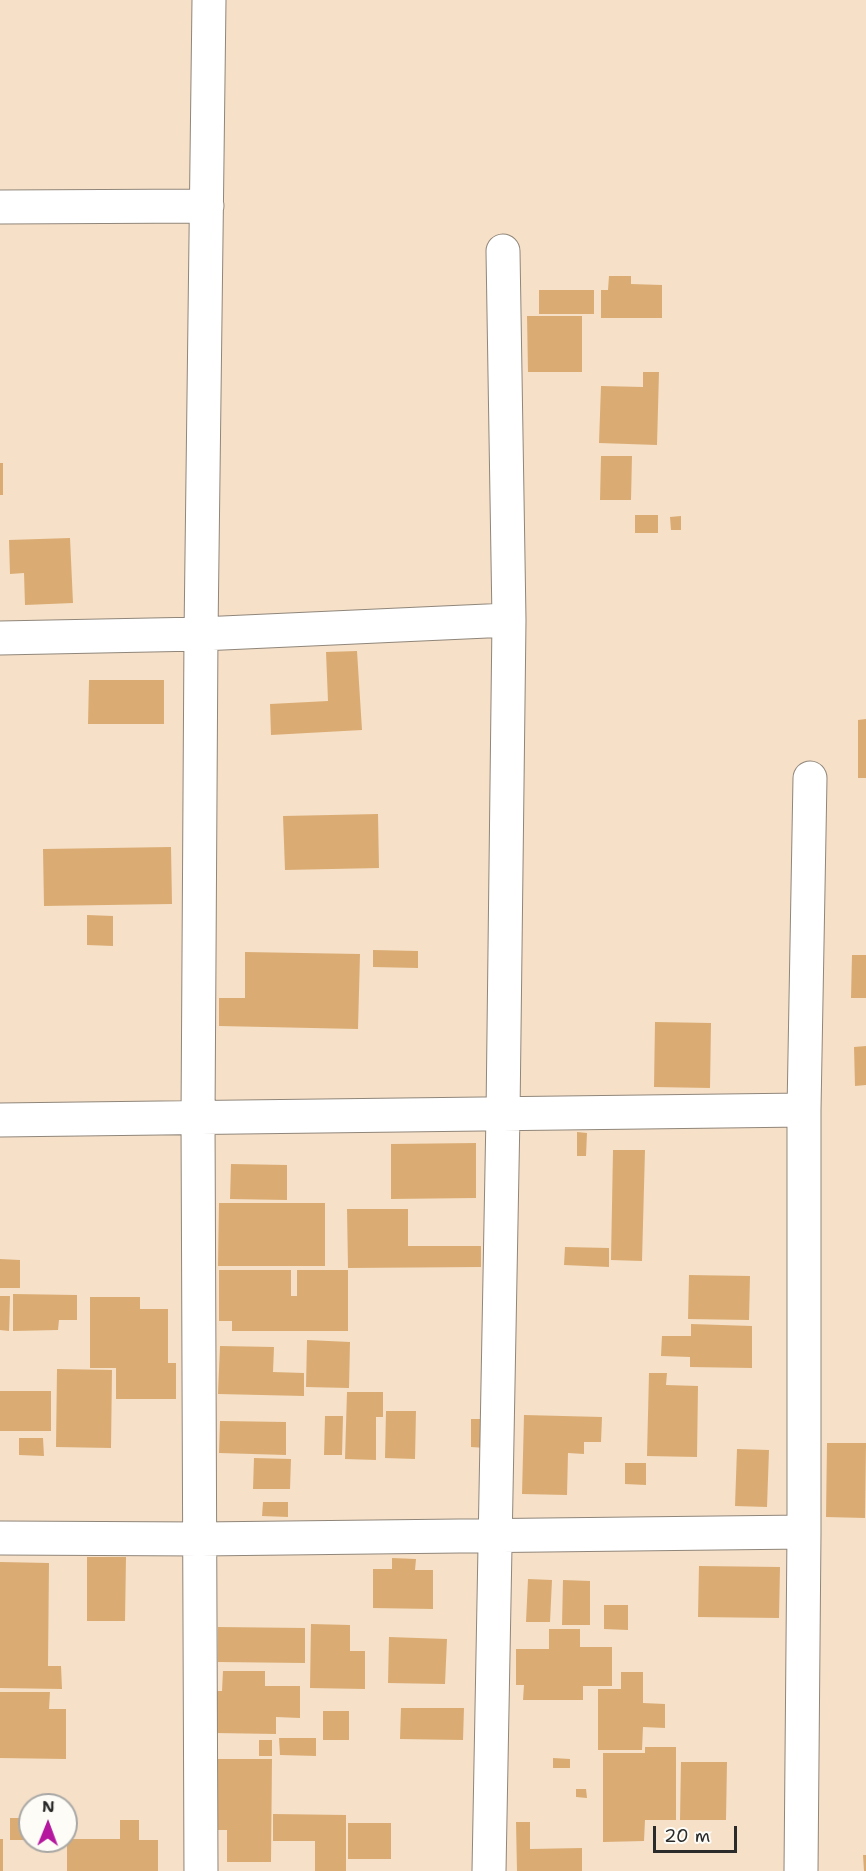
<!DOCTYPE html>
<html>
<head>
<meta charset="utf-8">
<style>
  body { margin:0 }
  #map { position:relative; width:866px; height:1871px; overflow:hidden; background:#f6e0c8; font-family:"Shantell Sans",sans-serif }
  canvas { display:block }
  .north { position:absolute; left:18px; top:1793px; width:60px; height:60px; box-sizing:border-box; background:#fdfcf7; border:2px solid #a9a8a5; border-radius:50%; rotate:1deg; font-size:16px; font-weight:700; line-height:24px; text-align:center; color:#2b2b2b }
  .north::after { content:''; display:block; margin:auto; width:21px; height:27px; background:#b5179e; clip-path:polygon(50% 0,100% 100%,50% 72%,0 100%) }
  .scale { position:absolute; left:653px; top:1826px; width:84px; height:27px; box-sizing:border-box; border:3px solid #2b2b2b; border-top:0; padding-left:8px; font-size:18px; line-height:21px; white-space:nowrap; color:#2b2b2b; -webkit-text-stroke:4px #fdfcf7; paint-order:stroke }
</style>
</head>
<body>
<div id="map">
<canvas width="866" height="1871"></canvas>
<div class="north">N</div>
<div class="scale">20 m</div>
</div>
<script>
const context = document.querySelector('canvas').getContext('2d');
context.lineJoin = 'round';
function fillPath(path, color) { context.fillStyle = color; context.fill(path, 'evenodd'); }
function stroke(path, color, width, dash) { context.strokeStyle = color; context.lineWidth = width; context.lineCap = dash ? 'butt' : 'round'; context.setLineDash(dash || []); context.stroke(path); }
const building = new Path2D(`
  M609,276H631V284L662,285V318H601V290H608Z
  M539,290H594V314H539Z
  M527,316H582V372H528Z
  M643,372H659L657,445L599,443L601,386L643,387Z
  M601,456H632L631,500H600Z
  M0,463H3V495H0Z
  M635,515H658V533H635Z
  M681,516V530H671L670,517Z
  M70,538L73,603L25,605L24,573L10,574L9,540Z
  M357,651L362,730L271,735L270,704L328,701L326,652Z
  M89,680H164V724H88Z
  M866,719V778H858V720Z
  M378,814L379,868L285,870L283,816Z
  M171,847L172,904L44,906L43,849Z
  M87,915L113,916V946L87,945Z
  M373,950L418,951V968L373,967Z
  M245,952L360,954L358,1029L219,1026V998H245Z
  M852,955H866V998H851Z
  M655,1022L711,1023L710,1088L654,1087Z
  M866,1046V1085L855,1086L854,1047Z
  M577,1132L587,1133L586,1156H577Z
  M476,1143V1198L391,1199V1144Z
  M613,1150H645L642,1261L611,1260Z
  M231,1164L287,1165V1200L230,1199Z
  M219,1203H325V1266H218Z
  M347,1209H408V1246H481V1267L348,1268Z
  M565,1247L609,1248V1267L564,1265Z
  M0,1259L20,1260V1288H0Z
  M219,1270H291V1296H297V1270H348V1331H232V1321H219Z
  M689,1275L750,1276L749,1320L688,1319Z
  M13,1294L77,1295V1320H59L58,1330L13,1331Z
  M0,1296H10L9,1331L0,1330Z
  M90,1297H140V1309H168V1363H176V1399H116V1368H90Z
  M691,1324L752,1326V1368L690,1367V1357L661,1356L662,1336H691Z
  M307,1340L350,1342L349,1388L306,1387Z
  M220,1346L274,1347L273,1372L304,1373V1396L218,1394Z
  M57,1369L112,1370L111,1448L56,1447Z
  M649,1373H667L666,1385L698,1386L697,1457L647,1456Z
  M0,1391H51V1431H0Z
  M347,1392H383V1417H376V1460L345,1459Z
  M386,1411H416L415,1459L385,1458Z
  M524,1415L602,1417L601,1442H584V1454L568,1453L567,1495L522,1494Z
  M325,1416H343L342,1455H324Z
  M471,1419H486V1448L471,1447Z
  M220,1421L286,1422V1455L219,1453Z
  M19,1438H43L44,1456L19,1455Z
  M827,1443H866L865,1518L826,1517Z
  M737,1449L769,1450L767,1507L735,1506Z
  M254,1458L291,1459L290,1489H253Z
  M625,1463H646V1485L625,1484Z
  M263,1502H288V1517L262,1516Z
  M87,1557H126L125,1621H87Z
  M392,1558L416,1559L415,1570H433V1609L373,1608V1569H392Z
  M0,1562L49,1563L48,1666H61L62,1689L0,1688Z
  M699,1566L780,1567L779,1618L698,1617Z
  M528,1579L552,1580L550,1622H526Z
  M563,1580L590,1581V1625H562Z
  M604,1605H628V1630L604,1629Z
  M311,1624L350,1625V1651H365V1689L310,1688Z
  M218,1627L305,1628V1663L218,1662Z
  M549,1629H580V1647H612V1686H583V1700H523L524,1685H516V1649H549Z
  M389,1637L447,1639L445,1684L388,1683Z
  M223,1671H265V1686H300V1718L276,1717V1734L215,1733L216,1691H222Z
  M621,1672H643V1703L665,1704V1728L643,1727L642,1750H598V1689H621Z
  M0,1692H50L49,1709H66V1759L0,1758Z
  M401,1708H464L463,1740L400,1739Z
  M323,1711H349V1740H323Z
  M279,1738H316V1756L280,1755Z
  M259,1740H272V1756H259Z
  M645,1747H676V1820H645L644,1841L603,1842V1753H645Z
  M553,1758L570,1759V1768H553Z
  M216,1759H272L271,1862H227V1830H216Z
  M681,1762H727L726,1820H680Z
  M576,1789H586L587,1798L576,1797Z
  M273,1814L346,1815V1871H315V1841H273Z
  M10,1818H30V1840H10Z
  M120,1820H139V1840H158V1871H67V1839H120Z
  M516,1822H530V1849L582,1848V1871H517Z
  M348,1823H391V1859H348Z
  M0,1839H3V1871H0Z
  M863,1855H866V1871H864Z`);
const minor = new Path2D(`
  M0,207L207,206
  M0,638L201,634L509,620
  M0,1120L804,1110
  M0,1538L201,1539L804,1532
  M201,1871L198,1118L201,634L209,0
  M489,1871L503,1114L509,620L503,251
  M801,1871L804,1532V1110L810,778`);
fillPath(building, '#daac73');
stroke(minor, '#90867a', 35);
stroke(minor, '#fff', 33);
</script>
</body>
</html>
